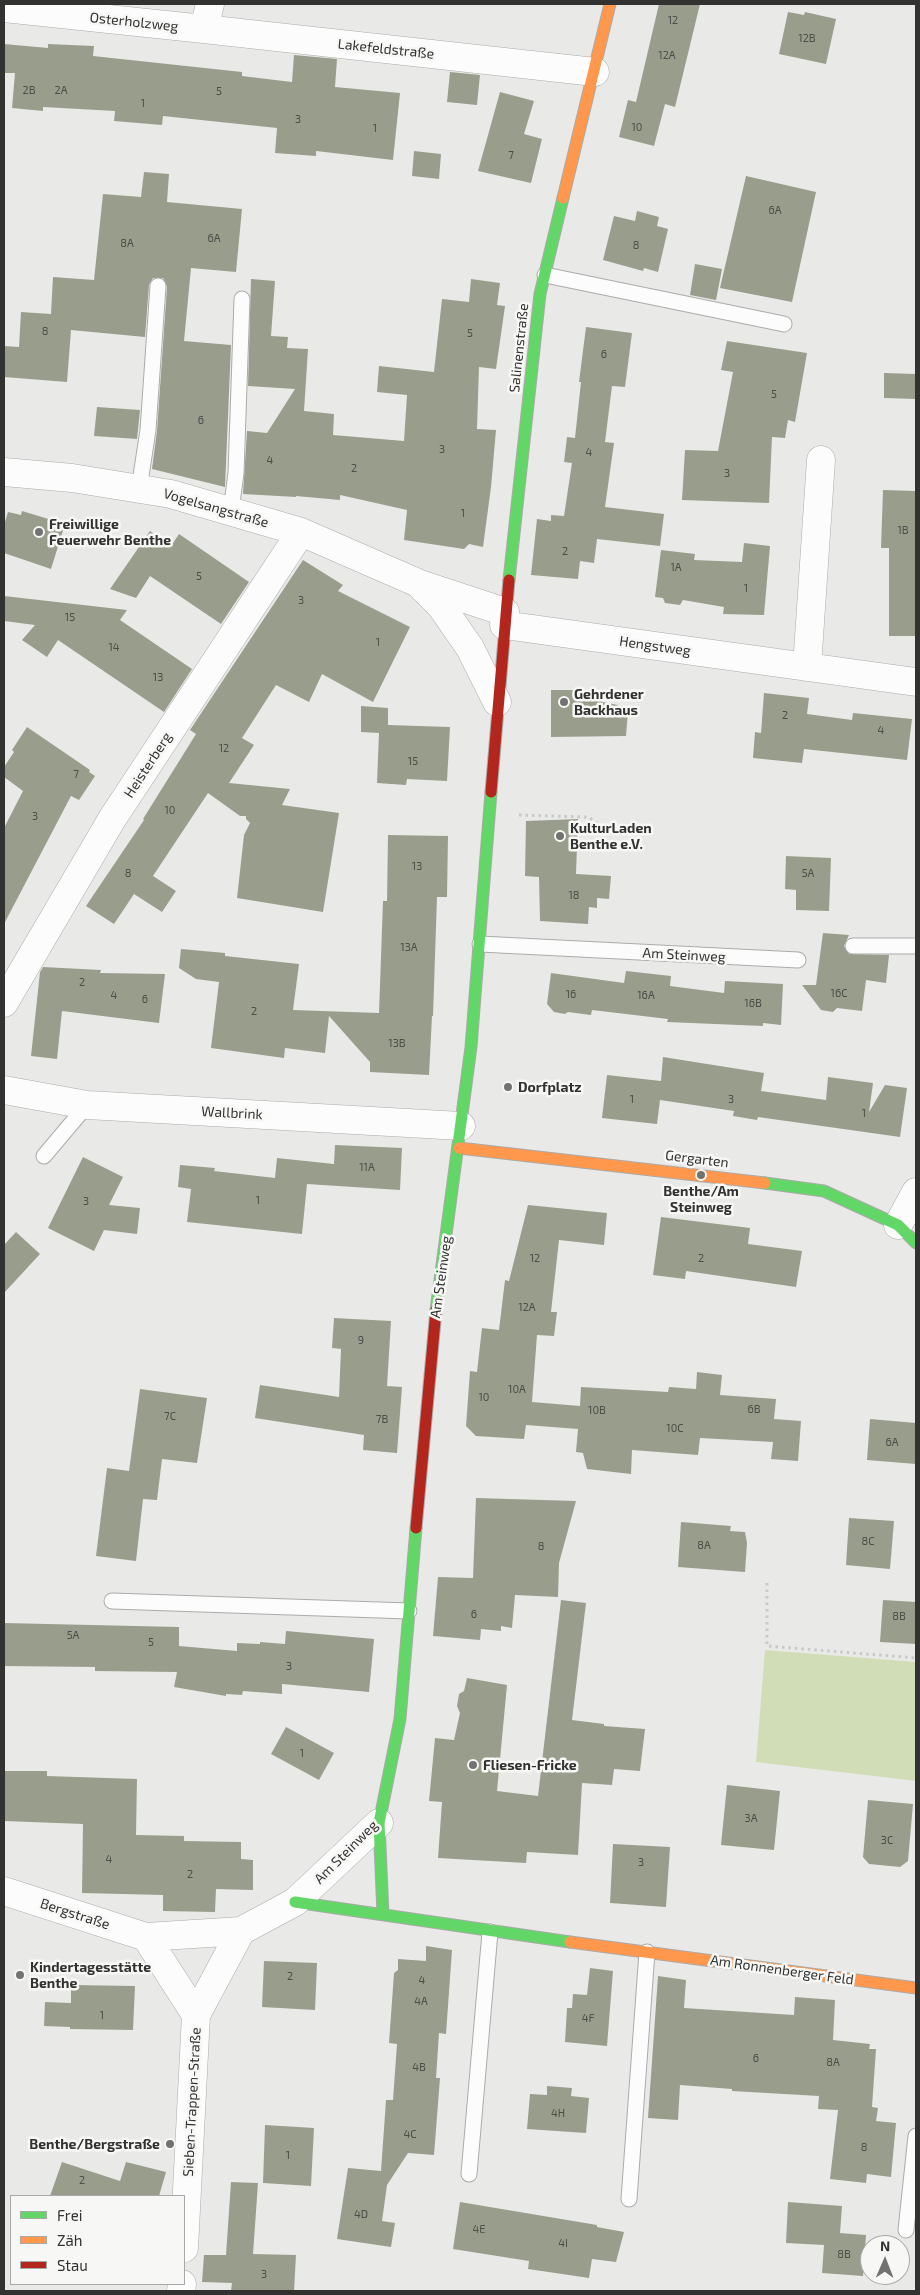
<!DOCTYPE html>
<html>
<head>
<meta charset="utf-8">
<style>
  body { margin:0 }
  #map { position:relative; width:920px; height:2295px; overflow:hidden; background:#e9eae8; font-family:"Exo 2",sans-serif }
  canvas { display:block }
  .frame { position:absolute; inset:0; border:5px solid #323331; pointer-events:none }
  .legend { position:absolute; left:10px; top:2195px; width:175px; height:90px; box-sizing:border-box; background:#f7f8f5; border:1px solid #a8a9a7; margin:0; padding:6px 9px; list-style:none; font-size:15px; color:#323331 }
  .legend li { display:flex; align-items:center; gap:10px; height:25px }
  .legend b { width:25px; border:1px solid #a8a9a7 }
  .north { position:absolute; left:860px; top:2235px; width:50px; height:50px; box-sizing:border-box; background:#f7f8f5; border:1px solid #a8a9a7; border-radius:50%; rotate:1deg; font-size:14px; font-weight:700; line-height:20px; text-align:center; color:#323331 }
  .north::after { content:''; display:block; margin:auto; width:18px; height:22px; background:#727371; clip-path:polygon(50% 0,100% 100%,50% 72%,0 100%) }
</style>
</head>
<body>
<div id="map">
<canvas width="920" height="2295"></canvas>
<div class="frame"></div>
<ul class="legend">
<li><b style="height:6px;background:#63d668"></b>Frei</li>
<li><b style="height:6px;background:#ff974d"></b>Zäh</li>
<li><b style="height:6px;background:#b3261e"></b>Stau</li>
</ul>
<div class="north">N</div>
</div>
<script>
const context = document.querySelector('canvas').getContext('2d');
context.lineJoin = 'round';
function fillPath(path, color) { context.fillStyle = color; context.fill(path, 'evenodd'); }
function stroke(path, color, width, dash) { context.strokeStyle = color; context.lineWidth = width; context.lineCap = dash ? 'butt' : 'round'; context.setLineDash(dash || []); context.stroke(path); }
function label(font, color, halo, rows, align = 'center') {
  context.font = font + ' "Exo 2",sans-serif'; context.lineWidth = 5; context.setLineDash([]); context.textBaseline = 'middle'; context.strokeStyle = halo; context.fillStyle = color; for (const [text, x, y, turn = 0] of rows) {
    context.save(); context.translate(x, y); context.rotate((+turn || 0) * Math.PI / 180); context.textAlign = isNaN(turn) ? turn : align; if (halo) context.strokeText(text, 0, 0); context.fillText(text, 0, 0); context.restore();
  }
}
const green = new Path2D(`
  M765,1650L916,1662V1781L756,1762Z`);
const building = new Path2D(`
  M659,4H700L675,107L665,104L654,146L619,137L628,100L636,102Z
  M788,12L804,15L805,12L836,19L826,64L779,54Z
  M4,44L48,48V44L94,46L93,56L242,72V76L292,82L294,55L337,59L335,87L400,93L393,160L316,151V156L275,153L277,128L163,116L162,125L114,121L115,111L43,107V111L12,108L15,73H4Z
  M450,72L480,75L477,105L447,102Z
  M500,92L534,101L524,134L542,139L531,183L478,171Z
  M414,151L441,154L439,179L412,176Z
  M144,172L169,174L167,202L242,209L236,272L191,268L184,341L231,345L225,487L152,469L157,431L167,287L163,278H153L149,285L145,337L71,330L67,382L4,377V346L19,347L21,312L51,314L53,277L94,280L103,194L141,197Z
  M746,176L816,192L792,302L720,288Z
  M637,211L659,217L657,226L668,229L658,272L644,268L643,271L603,260L614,216L635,221Z
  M695,264L722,269L716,300L690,295Z
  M251,279L275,281L271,336L288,337L287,348L308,349L304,411L334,414L333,435L404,441L407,395L377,392L379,366L434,372L442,299L469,302L471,279L500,283L497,305L505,306L496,369L479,367L477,429L496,430L491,487L483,547L469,544L464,549L404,540L407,510L340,495V500L296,496V497L243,494L247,431L267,433L295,389L248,386Z
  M586,327L632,333L625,387L612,386L605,442L614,443L605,507L664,514L660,546L597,539L594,563L580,561L578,579L531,575L537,519L551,521V515L564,516L572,463L564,462L567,437L575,438L581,382H579Z
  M727,341L807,353L795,422L788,420L785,438L772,437L769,503L682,500L685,450L718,451L733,372L721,370Z
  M884,373L916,374V399L884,398Z
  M97,407L140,410L137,439L94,436Z
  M883,490L916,491V636H889V548H881Z
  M22,511L65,524L51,569L4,553V525L8,512L21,515Z
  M150,531L171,546L179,534L249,582L221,624L150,576L136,598L110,589Z
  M744,543L770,546L764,615L723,614L724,607L683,600L680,605L665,603L663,598L655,597L661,550L695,554L694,560L742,562Z
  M303,560L343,585L338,591L410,627L373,702L322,674L309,702L276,685L242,738L254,745L229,783L290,789L282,805L339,813L323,912L237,898L244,835L250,823L246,819V816H240L208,793L153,876L176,891L162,912L134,894L114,924L86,906L144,820L143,819L196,734L190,730Z
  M4,596L127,610L120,620L192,669L164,712L58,640L47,657L22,640L35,625L4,621Z
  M551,690H602V702L618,705V711H628L626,736L551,737Z
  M764,693L809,698L807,714L852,720L853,713L912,719L907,760L804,749L802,763L753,758L755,732L761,733Z
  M361,706L388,708V725L450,727L447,781L407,779L406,785L377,783L379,733L361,732Z
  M27,727L90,770L89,772L95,776L79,800L71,796L4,924V828L23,791L4,777V767L14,752L12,750Z
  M578,819L576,874L611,876L609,899L597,898V908L589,907L588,924L540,921L539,877L525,876L526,821Z
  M388,835L448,836L447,897H437L433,1016H432L429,1075L370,1072V1062L329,1016L325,1053L285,1048L284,1058L211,1048L219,982L196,979L179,968L181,949L225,953V956L299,964L293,1010L379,1013L383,901H387Z
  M786,856L831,858L829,911L796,910V890L785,889Z
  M823,933L849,935L844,946L849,954L889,955L886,983L866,980L862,1011L837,1008L833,1012L821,1010L802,985H816Z
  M43,967L101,970L100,973L165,974L159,1023L62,1011L57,1059L31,1056L40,972Z
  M626,971L671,976L670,986L724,993L725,981L783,984L781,1025L763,1023V1026L667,1022L668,1019L592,1010L591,1015L568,1012L565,1014L554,1012L547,1004L551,973L624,983Z
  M663,1057L764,1073L761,1091L826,1100L828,1077L873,1083L869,1112L885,1085L907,1088L900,1137L758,1117L757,1120L733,1116L734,1111L660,1100L657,1124L602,1118L607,1075L661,1081Z
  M335,1145L402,1148L400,1190L307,1184L302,1234L187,1222L191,1189L178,1187L180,1165L215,1168L214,1171L275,1178L277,1158L334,1164Z
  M83,1157L123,1177L109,1205L140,1208L137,1234L104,1230L94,1251L48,1228Z
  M528,1205L607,1213L604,1245L559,1240L551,1312H557L554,1336L537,1335L532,1402L580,1406L581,1387L668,1392L669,1387L696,1389L697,1372L722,1375L720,1395L776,1399L774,1419L801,1421L798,1461L771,1459L773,1442L700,1438L698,1455L632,1450L631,1474L587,1469L583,1453L576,1452L578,1429L526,1425L524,1439L476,1436L466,1426L470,1371L477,1372L482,1328L499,1330L505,1280L509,1281Z
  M661,1217L750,1228L748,1244L802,1251L796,1287L686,1271L685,1279L653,1275Z
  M16,1232L40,1254L4,1293V1245Z
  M334,1318L391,1321L387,1386L402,1387L397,1453L363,1450L364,1435L255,1418L260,1385L339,1397L341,1349L332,1348Z
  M140,1389L207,1398L197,1463L162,1459L157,1500L143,1499L136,1561L96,1556L107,1468L129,1471Z
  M870,1419L916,1423V1464L867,1460Z
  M476,1498L576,1501L559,1563L558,1597L515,1595L512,1628L501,1626V1631L481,1629L480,1640L433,1636L438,1577L473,1578Z
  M849,1518L894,1521L890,1569L846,1565Z
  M681,1522L731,1526L730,1531L745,1532L747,1543L745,1572L678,1567Z
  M561,1600L586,1603L572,1720L604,1724V1726L645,1729L640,1771L614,1769L612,1785L582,1783L578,1855L527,1852L526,1863L438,1858L442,1802L429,1801L435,1738L454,1740L460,1713L457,1706L459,1694L464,1691L467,1678L507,1685L497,1791L538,1796Z
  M883,1600L916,1602V1644L880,1642Z
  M4,1623L179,1627V1646L237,1651V1643L260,1644V1642L285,1644L286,1631L374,1639L369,1692L282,1684V1694L243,1691L242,1695L226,1694V1696L174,1687L177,1672L95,1671V1667L4,1666Z
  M286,1727L334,1753L319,1780L271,1754Z
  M4,1771H47V1776L137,1779L136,1835L184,1836V1841L241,1842V1859L253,1860V1890L216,1889L215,1912L163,1911V1895L82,1893L83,1824L4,1821Z
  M727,1785L780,1791L774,1850L721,1845Z
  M868,1800L913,1804L908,1861L900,1867L869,1864L863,1857Z
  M613,1844L670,1847L666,1907L610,1903Z
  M426,1946L452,1950L446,2034L439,2033L436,2078H440L434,2155L408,2153L387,2185L382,2221L395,2223L391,2247L337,2239L348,2168L381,2171L386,2100H393L397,2044L389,2043L394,1973L398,1970V1959L426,1961Z
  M264,1961L317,1963L315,2010L262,2007Z
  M590,1968L613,1971L607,2046L565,2042L567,2008H572L573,1994L587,1995Z
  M658,1976L686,1980L684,2008L794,2015L795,1997L835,2000L833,2040L870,2044L869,2049H876L872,2107L878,2108L876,2121L896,2123L891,2177L867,2174L866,2183L830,2179L838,2110L818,2109L819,2096L732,2091V2089L680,2085L678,2120L648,2118Z
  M71,1985L135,1986L133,2030L70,2029V2027L44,2026L45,2002L71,2003Z
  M547,2086L572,2088L571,2096L589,2098L586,2133L527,2129L530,2094L547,2095Z
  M265,2125L314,2128L311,2186L263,2183Z
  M62,2162L120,2181L126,2162L166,2172L159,2196H50Z
  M231,2182L258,2183L253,2254L296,2255L294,2291H231L232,2283L202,2282L204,2255H226Z
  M460,2202L597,2225V2227L624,2232L616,2262L592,2259L589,2278L528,2269L529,2261L453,2249Z
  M788,2202L842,2206L840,2233L866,2235L863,2276L822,2273L824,2245L786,2243Z`);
const path = new Path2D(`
  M519,815L588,817L596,822L597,828
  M767,1583V1646L916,1658`);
const lane = new Path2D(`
  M545,275L784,324
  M139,489L148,430L158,286
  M231,511L236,473L242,299
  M480,944L798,960
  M853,946H916
  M44,1156L87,1105
  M112,1601L409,1611
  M469,2174L490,1932
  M629,2199L647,1952
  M906,2230L916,2136`);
const street = new Path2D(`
  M210,4L204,29L595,72
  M4,8L204,29
  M4,472L72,478L171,494L301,532L418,583L441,606L470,648L497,702
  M423,585L505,612
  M504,625L916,682
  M807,667L821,460
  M4,1003L112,819L301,532
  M4,1090L87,1105L461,1126
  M898,1225L916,1192
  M4,1891L146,1937L241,1931
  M146,1937L196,2015
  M184,2248L196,2015L241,1931L295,1902L379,1823
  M181,2291L182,2284`);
const fast = new Path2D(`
  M509,580L540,294L563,198
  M765,1183L824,1191L898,1225L916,1243
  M436,1310L471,1047L491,792
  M295,1902L570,1942
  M383,1914L379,1823L400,1719L416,1528`);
const slow = new Path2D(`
  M563,198L610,4
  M459,1148L765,1183
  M570,1942L916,1988`);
const jam = new Path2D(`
  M491,792L509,580
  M416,1528L436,1310`);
const markers = [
  [39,532,5,"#727371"],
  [564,702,5,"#727371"],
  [560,836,5,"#727371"],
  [508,1087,5,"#727371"],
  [701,1175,5,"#727371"],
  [473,1765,5,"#727371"],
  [20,1975,5,"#727371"],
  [170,2144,5,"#727371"]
];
const numberNames = [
  ["12",673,20],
  ["12B",807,38],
  ["12A",667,55],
  ["2B",29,90],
  ["2A",61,90],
  ["5",219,91],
  ["1",143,103],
  ["3",298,119],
  ["10",637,127],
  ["1",375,128],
  ["7",511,155],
  ["6A",775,210],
  ["6A",214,238],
  ["8A",127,243],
  ["8",636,245],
  ["8",45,331],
  ["5",470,333],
  ["6",604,354],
  ["5",774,394],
  ["6",201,420],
  ["3",442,449],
  ["4",589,452],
  ["4",270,460],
  ["2",354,468],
  ["3",727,473],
  ["1",463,513],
  ["1B",903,530],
  ["2",565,551],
  ["1A",676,567],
  ["5",199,576],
  ["1",746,588],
  ["3",301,600],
  ["15",70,617],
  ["1",378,642],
  ["14",114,647],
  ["13",158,677],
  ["2",785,715],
  ["4",881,730],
  ["12",224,748],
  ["15",413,761],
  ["7",76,774],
  ["10",170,810],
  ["3",35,816],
  ["13",417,866],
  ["8",128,873],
  ["5A",808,873],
  ["18",574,895],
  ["13A",409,947],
  ["2",82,982],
  ["16C",839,993],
  ["16",571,994],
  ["4",114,995],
  ["16A",646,995],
  ["6",145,999],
  ["16B",753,1003],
  ["2",254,1011],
  ["13B",397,1043],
  ["1",632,1099],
  ["3",731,1099],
  ["1",864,1113],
  ["11A",367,1167],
  ["1",258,1200],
  ["3",86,1201],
  ["12",535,1258],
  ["2",701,1258],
  ["12A",527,1307],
  ["9",361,1340],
  ["10A",517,1389],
  ["10",484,1397],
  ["6B",754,1409],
  ["10B",597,1410],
  ["7C",170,1416],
  ["7B",382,1419],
  ["10C",675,1428],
  ["6A",892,1442],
  ["8C",868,1541],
  ["8A",704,1545],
  ["8",541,1546],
  ["6",474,1614],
  ["8B",899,1616],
  ["5A",73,1635],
  ["5",151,1642],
  ["3",289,1666],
  ["1",302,1753],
  ["3A",751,1818],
  ["3C",887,1840],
  ["4",109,1859],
  ["3",641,1862],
  ["2",190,1874],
  ["2",290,1976],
  ["4",422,1980],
  ["4A",421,2001],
  ["1",102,2015],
  ["4F",588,2018],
  ["6",756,2058],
  ["8A",833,2062],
  ["4B",419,2067],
  ["4H",558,2113],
  ["4C",410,2134],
  ["8",864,2147],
  ["1",288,2155],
  ["2",82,2180],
  ["4D",361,2214],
  ["4E",479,2229],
  ["4I",563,2243],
  ["8B",844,2254],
  ["3",264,2274]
];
const streetNames = [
  ["Osterholzweg",134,22,6],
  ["Lakefeldstraße",386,49,6],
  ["Salinenstraße",519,348,-84],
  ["Vogelsangstraße",216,508,16],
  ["Hengstweg",655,646,8],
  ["Heisterberg",148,765,-57],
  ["Am Steinweg",684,955,3],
  ["Wallbrink",232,1113,3],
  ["Gergarten",697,1159,7],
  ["Am Steinweg",441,1277,-82],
  ["Am Steinweg",346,1852,-45],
  ["Bergstraße",75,1914,18],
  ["Am Ronnenberger Feld",782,1970,8],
  ["Sieben-Trappen-Straße",192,2102,-87]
];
const poiNames = [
  ["Freiwillige",49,524],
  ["Feuerwehr Benthe",49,540],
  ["Gehrdener",574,694],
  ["Backhaus",574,710],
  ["KulturLaden",570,828],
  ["Benthe e.V.",570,844],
  ["Dorfplatz",518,1087],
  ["Benthe/Am",701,1191,"center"],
  ["Steinweg",701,1207,"center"],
  ["Fliesen-Fricke",483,1765],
  ["Kindertagesstätte",30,1967],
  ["Benthe",30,1983],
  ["Benthe/Bergstraße",160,2144,"right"]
];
fillPath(green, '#d1ddb7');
fillPath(building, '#999e8c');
stroke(lane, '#ababaa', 17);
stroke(street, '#ababaa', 29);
stroke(fast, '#ababaa', 13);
stroke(slow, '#ababaa', 13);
stroke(jam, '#ababaa', 13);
stroke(path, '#c9c9c8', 3, [2.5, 4]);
stroke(lane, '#fcfcfc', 15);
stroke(street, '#fcfcfc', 28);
stroke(fast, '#63d668', 11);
stroke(slow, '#ff974d', 11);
stroke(jam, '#b3261e', 11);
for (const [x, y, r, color] of markers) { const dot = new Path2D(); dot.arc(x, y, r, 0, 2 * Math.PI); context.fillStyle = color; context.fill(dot); stroke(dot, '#f7f8f5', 2); }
label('11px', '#4c4e48', null, numberNames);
label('14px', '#323331', '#f7f8f5', streetNames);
label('bold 14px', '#323331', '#f7f8f5', poiNames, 'left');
</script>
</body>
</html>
